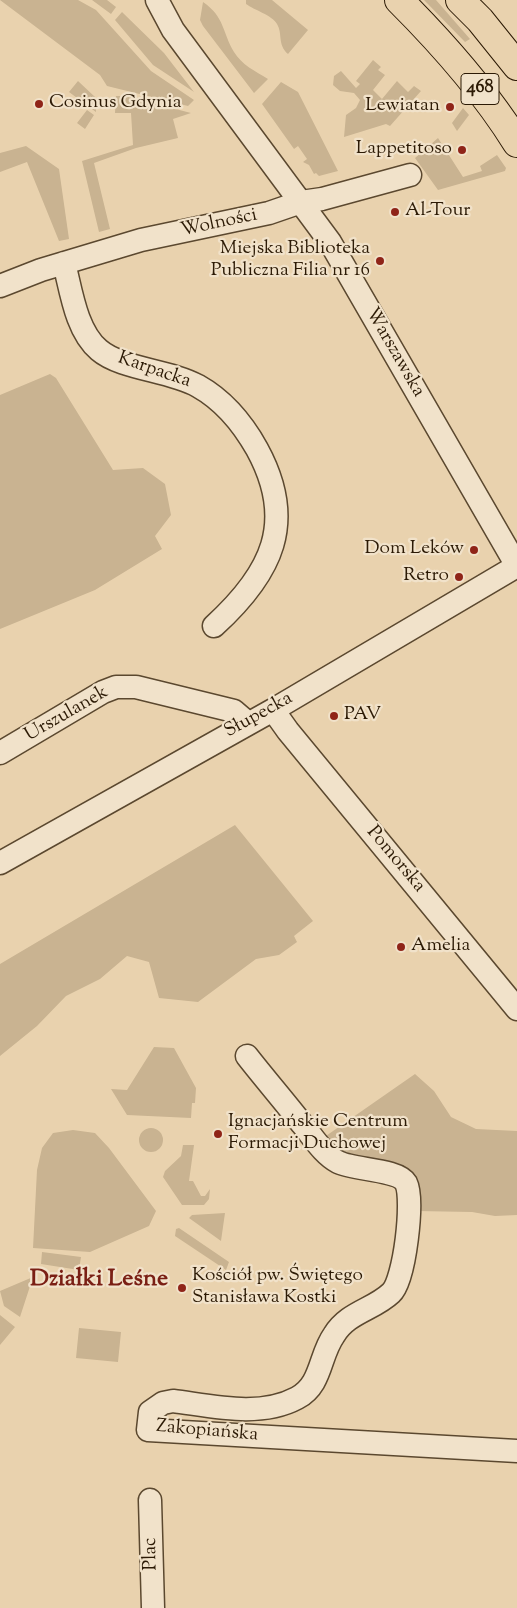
<!DOCTYPE html>
<html>
<head>
<meta charset="utf-8">
<style>
  body { margin:0 }
  canvas { display:block; background:#e9d2ae }
</style>
</head>
<body>
<canvas width="517" height="1608"></canvas>
<script>
const context = document.querySelector('canvas').getContext('2d');
context.lineJoin = 'round';
function fillPath(path, color) { context.fillStyle = color; context.fill(path, 'evenodd'); }
function stroke(path, color, width, dash) { context.strokeStyle = color; context.lineWidth = width; context.lineCap = dash ? 'butt' : 'round'; context.setLineDash(dash || []); context.stroke(path); }
function label(font, color, halo, rows, align = 'center') {
  context.font = font + ' "Sorts Mill Goudy",serif'; context.lineWidth = 4.5; context.setLineDash([]); context.textBaseline = 'middle'; context.strokeStyle = halo; context.fillStyle = color; for (const [text, x, y, turn = 0] of rows) {
    context.save(); context.translate(x, y); context.rotate((+turn || 0) * Math.PI / 180); context.textAlign = isNaN(turn) ? turn : align; if (halo) context.strokeText(text, 0, 0); context.fillText(text, 0, 0); context.restore();
  }
}
const green = new Path2D(`
  M0,0H78L96,10L151,71L194,100L188,106L107,86L100,75Z
  M92,0H107L116,7L111,14Z
  M246,0H272L308,30L288,54C277,44 283,34 277,24C272,15 254,10 246,4Z
  M424,0H436L470,39L465,42Z
  M203,2C225,17 222,32 234,52C242,65 255,71 268,79L254,93L203,26L200,20Z
  M122,12L164,53L194,92L153,65L115,20Z
  M373,60L381,67L378,70L385,75L373,90L382,99L397,81L408,92L414,86L421,91L390,126L386,124L344,137L346,115L356,108L360,100L354,93L340,91L333,85L334,76L341,71L356,88L360,84L356,81Z
  M78,81L95,97L96,112L69,92Z
  M281,82L298,92L338,171L319,176L316,173L314,174L309,165L303,162L307,159L298,146L294,149L262,104Z
  M116,96H125L191,113L173,119L178,138L136,148L94,163L110,229L99,232L82,161L133,145L131,113H115Z
  M463,108L469,115L457,131L452,123Z
  M87,110L94,115L85,129L77,123Z
  M438,138L463,177L482,171L480,166L497,155L506,168L505,171L438,190L415,158Z
  M26,146L59,169L69,239L59,241L27,162L0,172V153Z
  M50,374L56,378L113,470L143,468L165,484L171,515L155,536L162,549L95,590L0,629V395Z
  M235,825L313,921L294,936L297,942L279,955L256,959L198,1002L159,998L149,962L127,956L100,979L66,996L37,1026L0,1056V964Z
  M154,1047L174,1048L196,1088L195,1103H192L191,1118L127,1115L111,1089L127,1090Z
  M415,1074L434,1091L451,1117L476,1129L517,1131V1215L495,1216L472,1212L416,1211L418,1191L357,1163L323,1138Z
  M139 1140a12 12 0 1 1 24 0a12 12 0 1 1-24 0Z
  M73,1130L95,1133L109,1148L156,1211L149,1226L90,1252L33,1248L37,1170L42,1148L53,1133Z
  M183,1145H194L189,1181H193L201,1196H205L210,1189L209,1199L204,1205H182L163,1177L165,1171L181,1156Z
  M225,1213L221,1241L189,1218L192,1215Z
  M179,1228L229,1262L226,1270L175,1236L176,1229Z
  M42,1252L81,1257L79,1270L41,1264Z
  M33,1277L20,1317L4,1306L0,1291Z
  M0,1315L15,1327L0,1345Z
  M79,1328L121,1332L118,1362L76,1358Z`);
const minor = new Path2D(`
  M157,0L173,30L330,242L517,566
  M64,263C71,290 76,331 99,350C121,369 169,370 198,386C223,400 243,424 257,449C297,522 272,573 214,626
  M0,286L41,270L141,240L269,213L301,202L322,199L410,175
  M273,710L288,731L517,1009
  M0,753L103,692L116,687H136L234,711L248,723
  M0,863L273,710L517,566
  M247,1056C265,1079 284,1101 302,1124C313,1137 323,1154 338,1162C353,1170 398,1169 406,1183C414,1199 405,1280 391,1293C373,1310 348,1312 334,1335C319,1356 322,1385 297,1398C260,1418 212,1406 173,1401L163,1403L150,1412L148,1430L517,1451
  M150,1500L153,1608`);
const major = new Path2D(`
  M399,0C443,44 484,90 517,143
  M460,0L480,20L517,66`);
const markers = [
  [39,104,5,"#8f2418"],
  [450,107,5,"#8f2418"],
  [462,150,5,"#8f2418"],
  [395,212,5,"#8f2418"],
  [380,261,5,"#8f2418"],
  [474,550,5,"#8f2418"],
  [459,577,5,"#8f2418"],
  [334,716,5,"#8f2418"],
  [401,947,5,"#8f2418"],
  [218,1134,5,"#8f2418"],
  [182,1288,5,"#8f2418"]
];
const shields = [
  [480,89,38]
];
const shieldNames = [
  ["468",480,89]
];
const poiNames = [
  ["Cosinus Gdynia",49,104],
  ["Lewiatan",440,107,"right"],
  ["Lappetitoso",452,150,"right"],
  ["Al-Tour",405,212],
  ["Miejska Biblioteka",370,250,"right"],
  ["Publiczna Filia nr 16",370,272,"right"],
  ["Dom Leków",464,550,"right"],
  ["Retro",449,577,"right"],
  ["PAV",344,716],
  ["Amelia",411,947],
  ["Ignacjańskie Centrum",228,1123],
  ["Formacji Duchowej",228,1145],
  ["Kościół pw. Świętego",192,1277],
  ["Stanisława Kostki",192,1299]
];
const streetNames = [
  ["Wolności",219,224,-12],
  ["Warszawska",394,353,60],
  ["Karpacka",154,371,19],
  ["Urszulanek",67,715,-30],
  ["Słupecka",259,716,-29],
  ["Pomorska",395,860,50],
  ["Zakopiańska",207,1432,5],
  ["Plac",152,1554,-91]
];
const districtNames = [
  ["Działki Leśne",99,1281]
];
fillPath(green, '#c9b391');
stroke(minor, '#5b482f', 25);
stroke(major, '#2c1a05', 30);
stroke(minor, '#f1e2ca', 22);
stroke(major, '#e9d2ae', 28);
for (const [x, y, r, color] of markers) { const dot = new Path2D(); dot.arc(x, y, r, 0, 2 * Math.PI); context.fillStyle = color; context.fill(dot); stroke(dot, '#f1e2ca', 2); }
for (const [x, y, w] of shields) { const box = new Path2D(); box.roundRect(x - w / 2, y - 15.5, w, 31, 4); context.fillStyle = '#f1e2ca'; context.fill(box); stroke(box, '#2c1a05', 1); }
label('bold 18px', '#2c1a05', null, shieldNames);
label('19px', '#2c1a05', '#f1e2ca', poiNames, 'left');
label('19px', '#2c1a05', '#f1e2ca', streetNames);
label('bold 24px', '#7a1f14', '#f1e2ca', districtNames);
</script>
</body>
</html>
